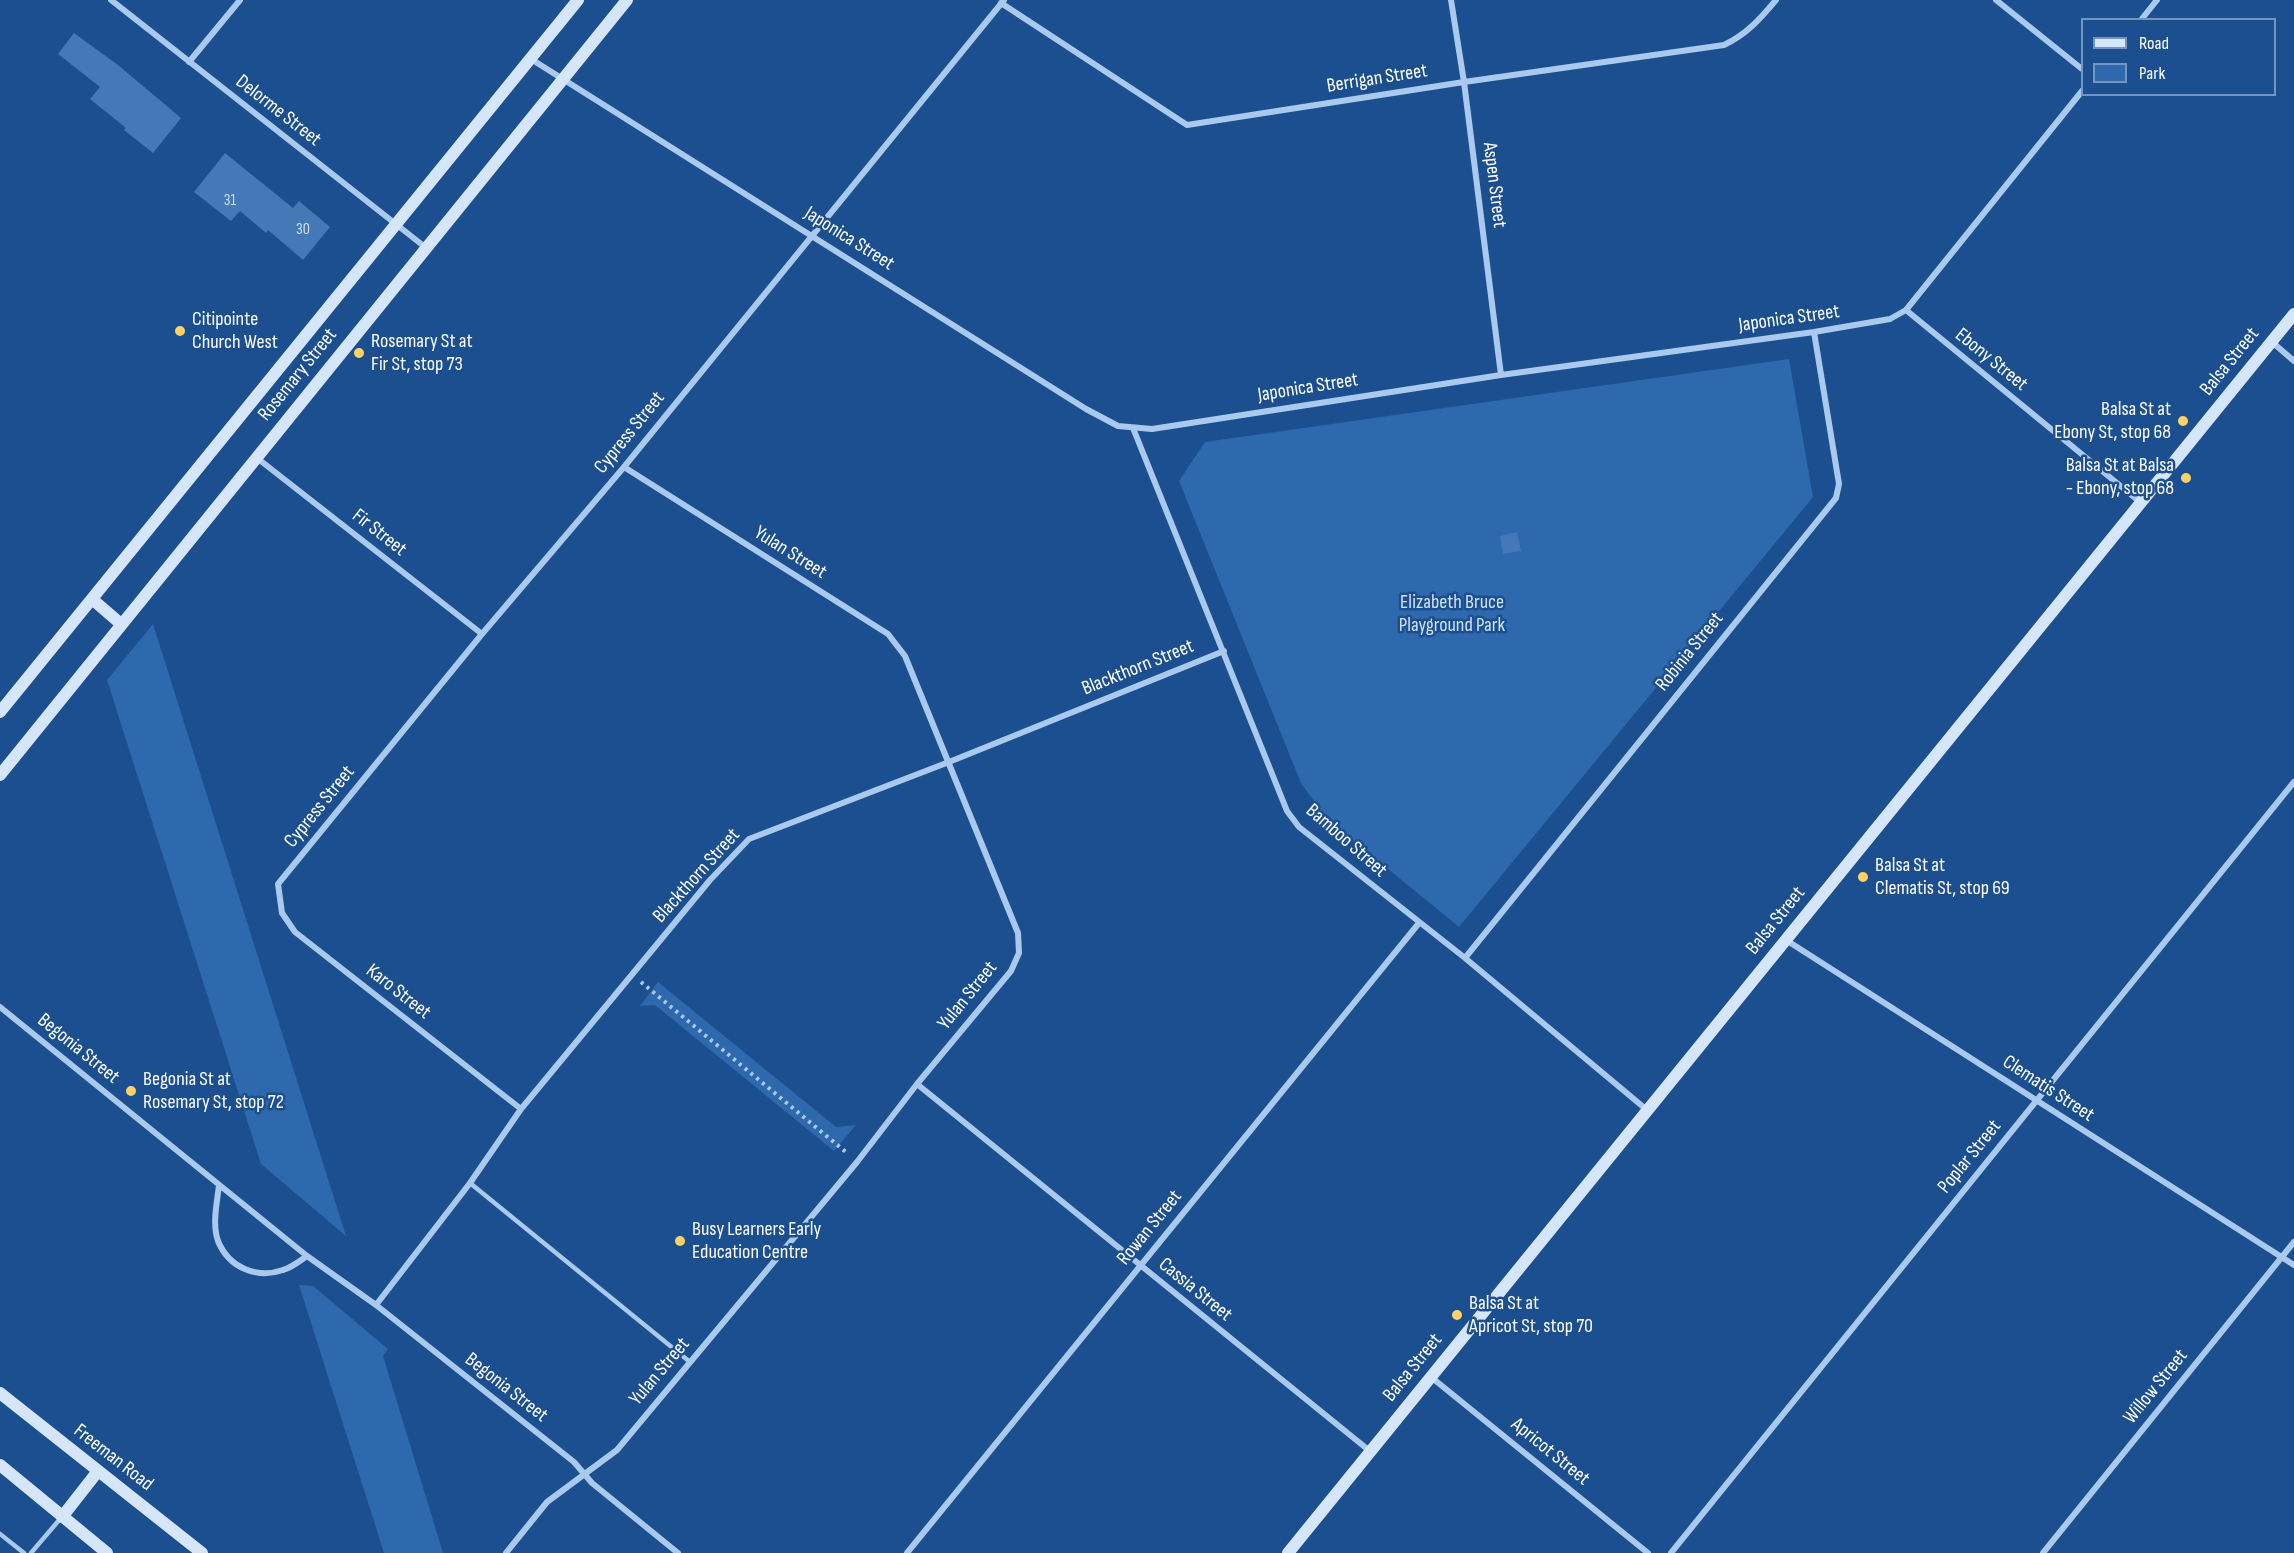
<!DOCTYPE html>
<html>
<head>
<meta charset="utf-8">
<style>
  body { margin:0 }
  #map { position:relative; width:2294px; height:1553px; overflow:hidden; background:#1b4f8f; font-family:"Sofia Sans Condensed",sans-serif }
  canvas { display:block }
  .legend { position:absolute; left:2081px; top:18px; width:195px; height:78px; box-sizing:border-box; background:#1b4f8f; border:2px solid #7695bc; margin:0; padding:8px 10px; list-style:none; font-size:18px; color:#fff }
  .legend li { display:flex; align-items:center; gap:12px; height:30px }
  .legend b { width:30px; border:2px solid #7695bc }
</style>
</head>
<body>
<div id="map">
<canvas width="2294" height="1553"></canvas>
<ul class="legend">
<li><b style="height:8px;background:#d6e6fa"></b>Road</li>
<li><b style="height:16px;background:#2e69ad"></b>Park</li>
</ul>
</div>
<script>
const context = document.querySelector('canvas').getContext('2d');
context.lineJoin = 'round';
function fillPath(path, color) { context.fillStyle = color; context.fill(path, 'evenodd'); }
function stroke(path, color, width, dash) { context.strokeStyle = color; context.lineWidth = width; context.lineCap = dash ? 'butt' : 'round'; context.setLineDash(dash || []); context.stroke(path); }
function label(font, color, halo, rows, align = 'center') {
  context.font = font + ' "Sofia Sans Condensed",sans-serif'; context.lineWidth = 5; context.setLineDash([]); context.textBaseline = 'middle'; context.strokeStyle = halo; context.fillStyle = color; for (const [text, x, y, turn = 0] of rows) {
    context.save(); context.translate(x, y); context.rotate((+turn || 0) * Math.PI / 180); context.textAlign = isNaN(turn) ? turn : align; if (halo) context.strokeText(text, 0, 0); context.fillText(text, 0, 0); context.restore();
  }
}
const green = new Path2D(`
  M1789,359L1813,497L1459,927L1327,819L1301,783L1179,481L1205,442Z
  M153,624L346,1236L261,1164L107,680Z
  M658,982L836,1127L856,1125L834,1151L655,1005L640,1006Z
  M299,1285L313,1286L388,1349L383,1356L443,1553H384Z`);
const building = new Path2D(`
  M74,33L118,65L181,118L153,153L124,130L126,128L90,99L100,87L58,54Z
  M225,153L293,208L299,201L330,227L303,260L268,230L266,233L240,211L231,221L194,192Z
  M1517,532L1521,551L1503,554L1500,536Z`);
const path = new Path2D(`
  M641,982L847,1153`);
const lane = new Path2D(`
  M470,1183L690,1362
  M0,1534L24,1553
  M31,1553L60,1519`);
const street = new Path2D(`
  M111,0L425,247
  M1451,0L1464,82L1501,375
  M1996,0L2082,69
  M1001,3L1187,125L1464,82L1724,45C1747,34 1760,19 1776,0
  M2141,20L2157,0
  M531,59L1086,409L1118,426L1152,429L1501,375L1814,332L1890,319L1906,310L2082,91
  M189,62L240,0
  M1906,310L2140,502
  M2272,342L2294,361
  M1133,428L1287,811L1299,827L1465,958L1647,1110
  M257,458L482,634
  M1786,940L2294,1265
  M1465,958L1836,498L1839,484L1814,332
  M0,1007L307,1256L376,1305L574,1462L592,1483L678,1553
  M917,1084L1371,1452
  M521,1109L295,932L282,913L278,884L482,634L624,467L1004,0
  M219,1185C217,1203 212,1224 218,1241C229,1268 257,1279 283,1270C291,1268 300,1261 307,1256
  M376,1305L470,1183L521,1109L710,880L749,839L949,762L1224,651
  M1431,1377L1648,1553
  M506,1553L547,1502L617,1450L857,1162L917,1084L1011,971L1019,953L1018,933L905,656L888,634L624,467
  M907,1553L1419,923
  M1671,1553L2294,782
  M2043,1553L2294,1242`);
const secondary = new Path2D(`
  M92,599L121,624
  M0,712L578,0
  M0,775L627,0
  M0,1393L202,1553
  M0,1465L107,1553
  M62,1517L98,1471
  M1288,1553L2294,314`);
const markers = [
  [180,331,6,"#ffd166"],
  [359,353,6,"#ffd166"],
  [2183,421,6,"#ffd166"],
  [2186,478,6,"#ffd166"],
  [1863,877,6,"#ffd166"],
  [131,1091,6,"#ffd166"],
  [680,1241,6,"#ffd166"],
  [1457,1315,6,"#ffd166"]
];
const numberNames = [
  ["31",230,201],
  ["30",303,230]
];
const streetNames = [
  ["Berrigan Street",1377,79,-9],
  ["Delorme Street",278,111,38],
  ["Aspen Street",1494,185,83],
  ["Japonica Street",849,239,32],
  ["Japonica Street",1789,319,-8],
  ["Ebony Street",1991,360,39],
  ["Balsa Street",2230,362,-51],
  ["Rosemary Street",298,375,-51],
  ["Japonica Street",1308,388,-9],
  ["Cypress Street",630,433,-51],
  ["Fir Street",379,533,38],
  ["Yulan Street",790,553,32],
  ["Robinia Street",1690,652,-51],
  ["Blackthorn Street",1138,668,-22],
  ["Cypress Street",320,807,-51],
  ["Bamboo Street",1346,841,41],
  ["Blackthorn Street",697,876,-48],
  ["Balsa Street",1776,921,-51],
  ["Karo Street",398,992,38],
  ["Yulan Street",968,996,-51],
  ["Begonia Street",78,1049,39],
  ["Clematis Street",2048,1089,33],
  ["Poplar Street",1970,1157,-51],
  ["Rowan Street",1150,1228,-51],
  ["Cassia Street",1195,1290,39],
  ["Balsa Street",1413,1368,-51],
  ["Yulan Street",660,1372,-50],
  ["Willow Street",2156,1387,-51],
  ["Begonia Street",506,1388,38],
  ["Apricot Street",1550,1452,39],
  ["Freeman Road",113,1458,38]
];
const poiNames = [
  ["Citipointe",192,320],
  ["Church West",192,343],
  ["Rosemary St at",371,342],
  ["Fir St, stop 73",371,365],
  ["Balsa St at",2171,410,"right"],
  ["Ebony St, stop 68",2171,433,"right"],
  ["Balsa St at Balsa",2174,466,"right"],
  ["- Ebony, stop 68",2174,489,"right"],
  ["Balsa St at",1875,866],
  ["Clematis St, stop 69",1875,889],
  ["Begonia St at",143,1080],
  ["Rosemary St, stop 72",143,1103],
  ["Busy Learners Early",692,1230],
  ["Education Centre",692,1253],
  ["Balsa St at",1469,1304],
  ["Apricot St, stop 70",1469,1327]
];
const parkNames = [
  ["Elizabeth Bruce",1452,603],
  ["Playground Park",1452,626]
];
fillPath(green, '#2e69ad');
fillPath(building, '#4478b7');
stroke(path, '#a9c9ee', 4, [3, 4.5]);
stroke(lane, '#a9c9ee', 4.5);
stroke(street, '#a9c9ee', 6);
stroke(secondary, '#d6e6fa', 12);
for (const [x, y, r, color] of markers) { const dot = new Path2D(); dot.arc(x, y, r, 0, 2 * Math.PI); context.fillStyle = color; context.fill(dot); stroke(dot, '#1b4f8f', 2); }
label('16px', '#d0dded', null, numberNames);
label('20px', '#fff', '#1b4f8f', streetNames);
label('20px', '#fff', '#1b4f8f', poiNames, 'left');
label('20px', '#cfe3fa', '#1b4f8f', parkNames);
</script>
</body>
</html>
